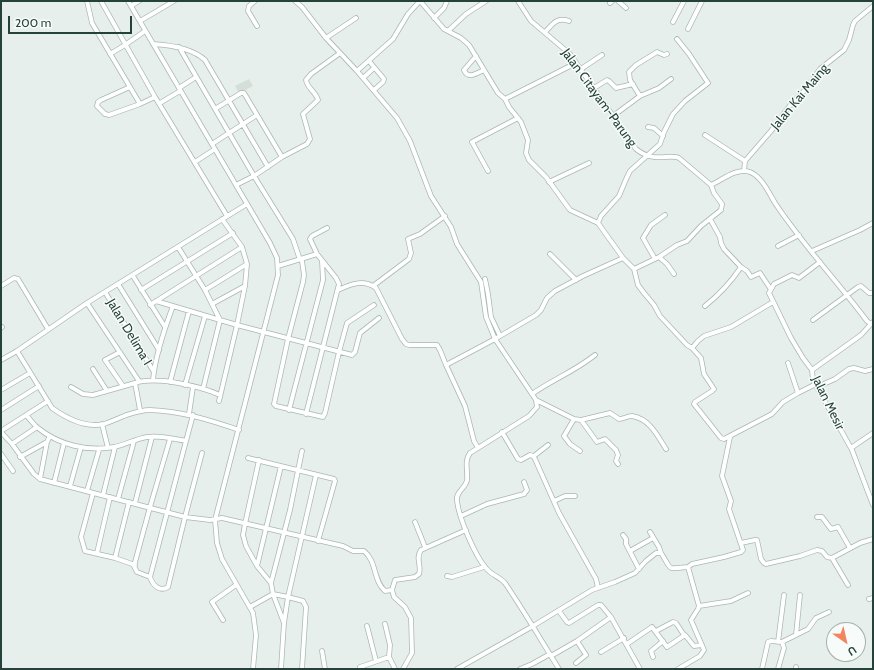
<!DOCTYPE html>
<html>
<head>
<meta charset="utf-8">
<style>
  body { margin:0 }
  #map { position:relative; width:874px; height:670px; overflow:hidden; background:#e6efeb; font-family:Cabin,sans-serif }
  canvas { display:block }
  .frame { position:absolute; inset:0; border:2px solid #24423a; pointer-events:none }
  .north { position:absolute; left:826px; top:622px; width:40px; height:40px; box-sizing:border-box; background:#f7fbf9; border:1px solid #a3b1ad; border-radius:50%; rotate:146deg; font-size:11px; font-weight:700; line-height:16px; text-align:center; color:#24423a }
  .north::after { content:''; display:block; margin:auto; width:14px; height:18px; background:#f4845f; clip-path:polygon(50% 0,100% 100%,50% 72%,0 100%) }
  .scale { position:absolute; left:8px; top:16px; width:124px; height:18px; box-sizing:border-box; border:2px solid #24423a; border-top:0; padding-left:5px; font-size:12px; line-height:14px; white-space:nowrap; color:#24423a; -webkit-text-stroke:3px #f7fbf9; paint-order:stroke }
</style>
</head>
<body>
<div id="map">
<canvas width="874" height="670"></canvas>
<div class="frame"></div>
<div class="north">U</div>
<div class="scale">200 m</div>
</div>
<script>
const context = document.querySelector('canvas').getContext('2d');
context.lineJoin = 'round';
function fillPath(path, color) { context.fillStyle = color; context.fill(path, 'evenodd'); }
function stroke(path, color, width, dash) { context.strokeStyle = color; context.lineWidth = width; context.lineCap = dash ? 'butt' : 'round'; context.setLineDash(dash || []); context.stroke(path); }
function label(font, color, halo, rows, align = 'center') {
  context.font = font + ' Cabin,sans-serif'; context.lineWidth = 3; context.setLineDash([]); context.textBaseline = 'middle'; context.strokeStyle = halo; context.fillStyle = color; for (const [text, x, y, turn = 0] of rows) {
    context.save(); context.translate(x, y); context.rotate((+turn || 0) * Math.PI / 180); context.textAlign = isNaN(turn) ? turn : align; if (halo) context.strokeText(text, 0, 0); context.fillText(text, 0, 0); context.restore();
  }
}
const built = new Path2D(`
  M249,79L253,86L239,93L235,86Z`);
const minor = new Path2D(`
  M87,1L92,23L140,104
  M101,1L155,97L227,216
  M128,1L270,243L277,258L278,275L215,520L217,543L222,559L253,613L256,635L253,669
  M255,1L249,6L248,11L257,26
  M295,1L302,7L326,38L357,71L397,118L410,141L431,196L451,227L457,244L481,282L486,317L495,339L446,365L440,350L437,345H409L406,344L402,339L376,288C363,279 351,284 338,290
  M420,1L444,29L461,38L469,45L498,93L505,99L509,107L521,122L528,140L526,153L529,160L546,177L570,210L598,223
  M518,1L531,21L570,54L636,149C646,157 654,158 666,157C671,157 675,156 679,158L711,185C722,180 737,167 750,172C762,177 769,193 775,203C803,245 837,281 867,321L871,324L873,322
  M618,1L626,8
  M610,3L612,1
  M131,6L139,1
  M434,18L444,8L447,1
  M140,21L174,1
  M673,22L684,1
  M688,29L702,1
  M448,31L466,14L486,1
  M545,32C553,24 556,17 569,21
  M326,38L356,18
  M677,39L689,54L708,83L685,101L673,114L664,132L660,144L630,171L627,177L619,196L601,216L598,223L623,258L634,269L659,257L677,245L687,241L701,226L721,210L722,204L714,193L711,185
  M153,44C170,45 192,48 205,60L268,167
  M179,47L254,176L293,239L299,257L302,261L304,275L303,282L288,339L274,404L276,406L323,417L325,413L339,352L347,323L374,305
  M110,54L125,45L145,31
  M476,56L464,70C468,80 477,73 484,70
  M369,61L384,79L383,82L374,90
  M581,69L602,55
  M357,71L393,39L408,14L420,1
  M363,78L374,68
  M130,87L101,100L98,102L97,106L105,114L109,115L140,104L155,97
  M179,88L196,77
  M594,88L607,80L609,81L616,88L633,84
  M640,96L630,80L629,72L636,65L657,52L664,55L667,54
  M505,99L576,63
  M160,103L180,91
  M215,109L241,93H244L282,157
  M613,116L640,96L659,88L671,79
  M648,127L654,128L663,136
  M705,135L745,161
  M212,144L257,115
  M195,162L215,149
  M488,171L472,142L518,118
  M744,171L745,161L771,131L792,103L807,88L820,69L844,50L849,40L853,25L855,21L873,6
  M549,182L589,163
  M236,185L254,176L282,157L307,144L310,139L303,114L318,100C316,92 307,88 306,80L311,74L340,53
  M778,246L799,235
  M178,247L205,290L220,320L203,389
  M812,251L860,230L873,223
  M550,254L576,280
  M659,257L667,264L674,274
  M655,259L643,238L651,225L665,215
  M278,266L317,254
  M741,267L747,271L751,277L760,273L770,288
  M634,269L638,285L644,293L654,305L660,316L687,345L692,348L698,341L704,336L731,327L773,302
  M133,276L165,327
  M485,279L488,294L491,317L500,336
  M118,284L159,350
  M1,286L14,278L18,279L48,329
  M373,286L409,259L411,253L408,239L420,234L445,216
  M141,290L233,233
  M205,290L247,264
  M105,292L154,372
  M156,301L237,325L352,355L355,352L360,333L379,318
  M212,304L245,286
  M150,305L242,247
  M705,306C720,294 731,282 741,267L724,249L721,243L720,237L710,219
  M813,320L858,287L861,286L869,293H873
  M871,324L861,335L812,370L813,380L852,450L873,505
  M1,328L2,327
  M692,348L701,358L704,374L714,389L712,391L695,402L694,404L721,438L724,439L772,414L783,402L798,393L816,384
  M17,351L87,303
  M120,352L105,360L123,386
  M1,360L17,351L52,408C66,418 86,428 104,424C110,422 117,419 124,416C133,413 140,410 150,410C181,411 210,420 239,430
  M788,363L798,393
  M446,365L465,406L474,441L478,448
  M93,369L107,391
  M812,370L803,358L791,338L769,293L774,284L792,275L799,278L820,262
  M153,380C155,356 164,330 173,306
  M139,381L87,303L247,204
  M170,382L189,311
  M185,385L205,316
  M71,387L83,394L93,395L135,383
  M817,387L835,379L849,369L854,368L865,371L873,369
  M1,390L30,373
  M532,394C552,380 575,371 595,355
  M536,400L574,419L581,420L610,413L619,419C624,419 627,416 632,416C650,419 657,435 666,449
  M219,401L237,325L245,286L247,264L242,247L222,219
  M1,410L39,386
  M140,410L135,383C156,376 200,386 220,395
  M289,410L323,280L322,261
  M189,414L193,387
  M306,414L339,284L336,278L317,254L310,239L312,236L327,228
  M26,415C30,419 34,425 38,428C59,445 88,452 114,447C125,445 135,439 147,437C159,435 174,439 186,441L193,415
  M574,419L564,436L570,444L580,451
  M581,420L597,442L605,439L616,450L618,455L616,461L618,464
  M102,424L108,448
  M1,431L48,401
  M1,432L12,444L34,474L40,479L185,517L210,520L222,518L343,546L353,551H364C377,561 373,581 385,591L392,590L395,580L415,577L419,574C422,566 415,558 421,550L466,530
  M502,432L518,459L521,460L530,455L533,456L535,459L559,513L596,579L598,588
  M186,441L150,577C153,586 160,592 168,587L185,517L202,453
  M12,444L37,427
  M851,448L873,433
  M1,454L13,471
  M534,456L548,445
  M20,457L47,442
  M248,458L334,479L335,481L318,541
  M259,460L245,524L243,535L246,546L257,566L271,583L273,594L284,623
  M40,479L47,442L50,436
  M54,483L64,443
  M70,486L81,447
  M87,491L99,450
  M93,493L81,537L85,551L115,558L135,565
  M103,495L115,447
  M118,499L134,441
  M554,501L565,496H575
  M135,503L152,437
  M461,516L487,504L524,494L527,490L524,482
  M817,517H822L831,529L838,527L850,548
  M415,522L425,547
  M650,532L659,547L661,553
  M623,535L626,539V544L639,569
  M741,543L755,540H757L761,559L764,563L766,564L800,556L817,550L822,551L827,557L832,558L860,543L873,539
  M630,551L653,538
  M97,553L110,497
  M115,558L129,502
  M832,558L848,585
  M257,566L281,466
  M447,576L452,577L484,567
  M150,577L137,572L134,566L150,507L170,439
  M271,583L290,510L302,451
  M392,590L394,597L405,607L411,618L412,653L403,669
  M869,599L873,598
  M699,606L731,601L748,593
  M250,607L273,594L288,597L316,475
  M559,611L567,622L569,623L598,605H601L611,617L640,669
  M223,620L212,602L236,585
  M385,624L390,645L389,657L395,669
  M367,626L376,661
  M656,631L673,622L676,623L684,635
  M796,635L800,595
  M778,642L784,595
  M627,644L652,627L667,647L685,635L694,646L702,645
  M322,651L325,669
  M601,652L624,638
  M551,656L577,641L611,617
  M653,657L651,651L663,641
  M576,663L586,655L577,641
  M360,667L389,657
  M281,669L284,623L288,597L303,601L306,607L302,669
  M457,669L533,626L592,590L615,582L635,573L646,561L656,553H661C673,571 665,569 688,567
  M520,669L532,664L550,654
  M559,669C541,640 524,611 505,583C500,577 491,575 486,568C475,556 459,518 457,501C455,492 466,488 467,480C468,470 464,461 470,453L529,416L537,407L536,400L495,339L536,315L541,310L547,298L555,291L583,276L623,258
  M678,669L700,656L704,650L691,620L698,609L699,606L688,567L692,564L724,557L741,552L743,550L729,509L731,501L722,476L730,437
  M762,669L768,642L771,641L782,642L808,629L816,618L829,612
  M778,669L784,648L782,642
  M796,669V667`);
const streetNames = [
  ["Jalan Kai Maing",800,97,-50],
  ["Jalan Citayam-Parung",599,98,54],
  ["Jalan Delima I",129,332,59],
  ["Jalan Mesir",828,403,64]
];
fillPath(built, '#d4dfda');
stroke(minor, '#a8b8b2', 5.5);
stroke(minor, '#fff', 4);
label('13px', '#24423a', '#f7fbf9', streetNames);
</script>
</body>
</html>
